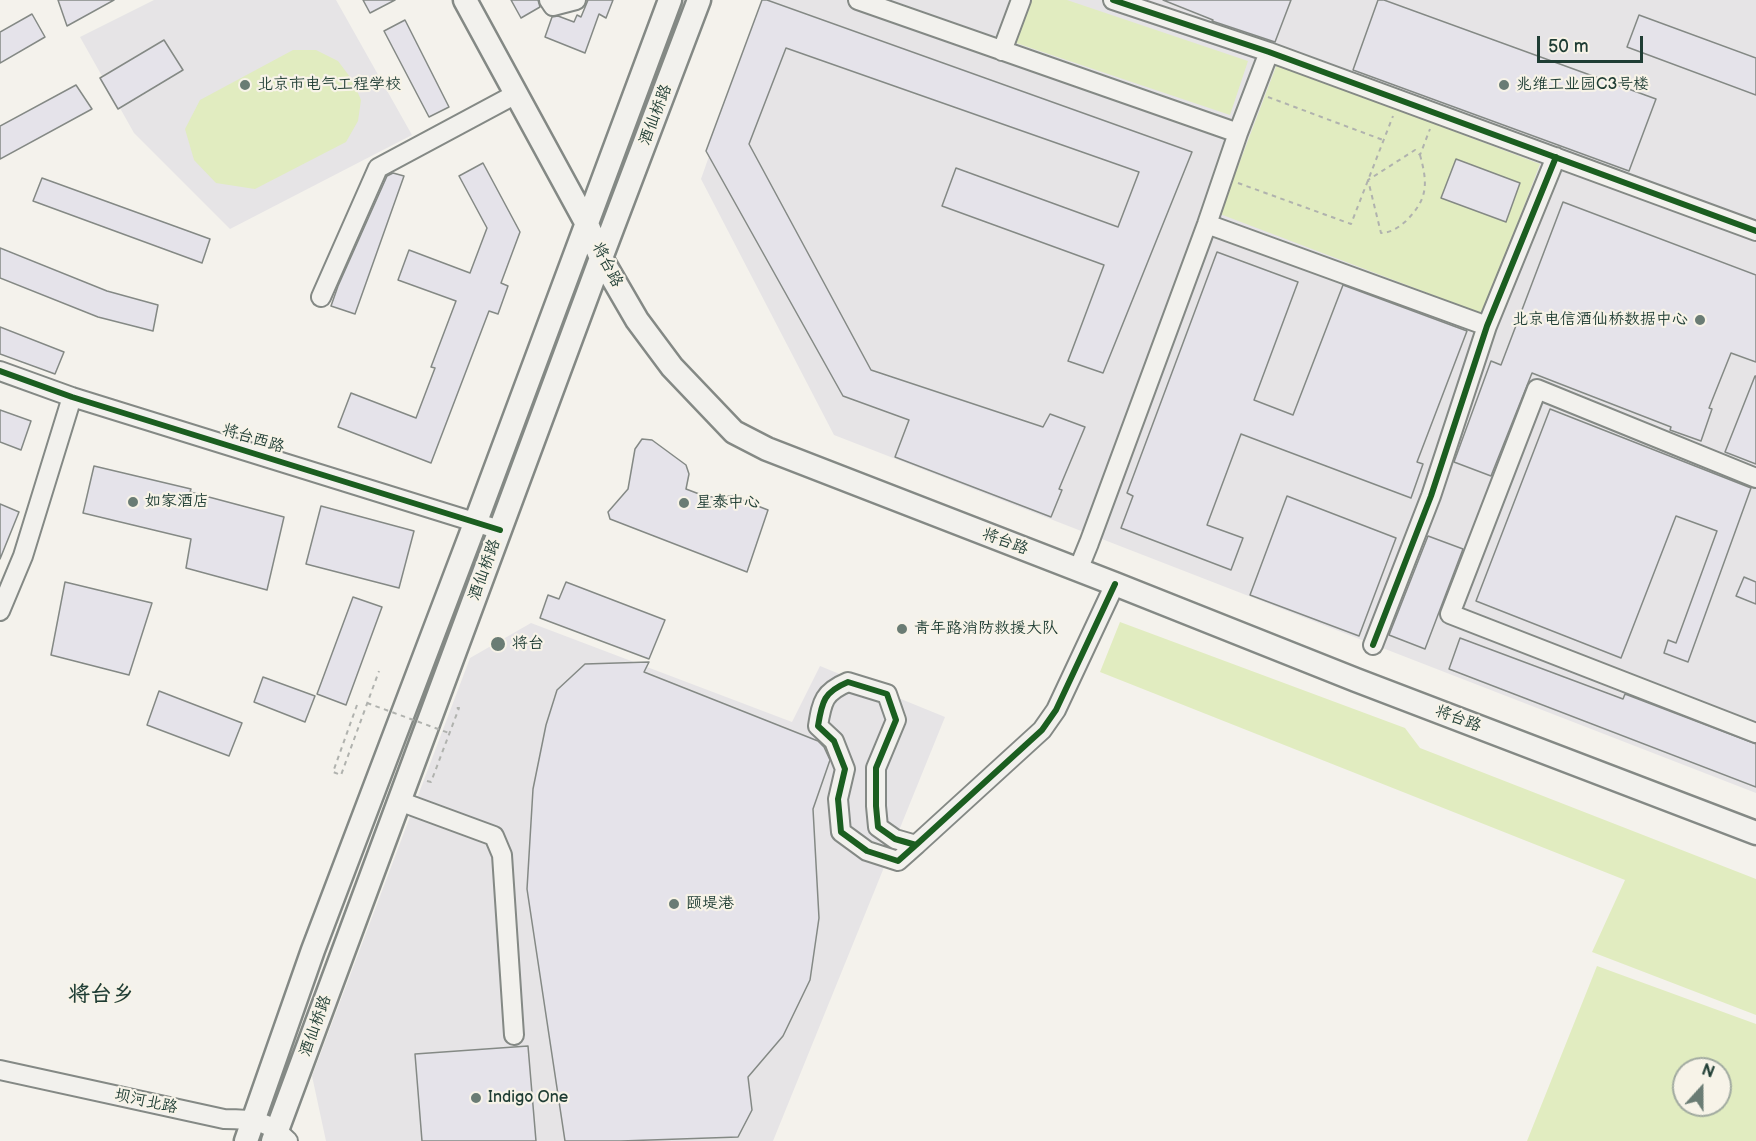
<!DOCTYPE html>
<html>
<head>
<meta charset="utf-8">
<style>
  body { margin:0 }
  #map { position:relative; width:1756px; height:1141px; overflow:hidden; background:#f4f2ec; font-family:"Balsamiq Sans",sans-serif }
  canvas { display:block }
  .north { position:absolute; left:1672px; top:1057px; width:60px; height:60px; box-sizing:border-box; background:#f7f3e8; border:2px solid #a1aaa0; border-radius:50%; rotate:21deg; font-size:16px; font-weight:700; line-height:24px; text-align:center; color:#1f3d34 }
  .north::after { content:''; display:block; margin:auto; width:21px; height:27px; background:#6a7c74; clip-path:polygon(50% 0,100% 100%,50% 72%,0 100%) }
  .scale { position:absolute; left:1537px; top:36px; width:106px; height:27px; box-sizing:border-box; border:3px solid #1f3d34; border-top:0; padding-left:8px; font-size:18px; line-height:21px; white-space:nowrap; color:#1f3d34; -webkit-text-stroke:4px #f7f3e8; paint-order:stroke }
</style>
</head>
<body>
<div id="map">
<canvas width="1756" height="1141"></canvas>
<div class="north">N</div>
<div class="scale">50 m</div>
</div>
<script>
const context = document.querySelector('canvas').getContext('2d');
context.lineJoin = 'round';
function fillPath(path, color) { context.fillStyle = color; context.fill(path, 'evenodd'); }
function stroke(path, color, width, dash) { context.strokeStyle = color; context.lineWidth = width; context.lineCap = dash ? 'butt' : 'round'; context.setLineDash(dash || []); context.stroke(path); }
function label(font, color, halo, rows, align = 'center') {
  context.font = font + ' "Balsamiq Sans","LXGW WenKai TC",sans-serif'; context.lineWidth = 4.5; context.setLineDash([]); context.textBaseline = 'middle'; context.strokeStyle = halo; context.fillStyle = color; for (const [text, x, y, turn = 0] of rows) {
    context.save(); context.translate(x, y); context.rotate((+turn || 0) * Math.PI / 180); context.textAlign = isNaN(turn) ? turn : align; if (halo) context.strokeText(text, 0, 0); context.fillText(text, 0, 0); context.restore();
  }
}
const built = new Path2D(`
  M154,0H336L412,135L230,229L134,133L80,37Z
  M764,0H1756V793L834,435L701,179Z
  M531,623L792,722L820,666L945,717L773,1141H326L312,1076L470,658Z`);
const green = new Path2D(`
  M1027,0H1067L1248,61L1230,115L1013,42Z
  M293,50H316L338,61L353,81L361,100L358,121L346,142L255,189L216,183L194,160L185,129L200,100Z
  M1277,64L1540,164L1483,314L1220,214Z
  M1120,622L1405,728L1420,748L1756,879V1015L1592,952L1625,880L1100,672Z
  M1597,966L1756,1024V1141H1527ZM1684,1069H1720V1105H1684Z`);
const building = new Path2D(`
  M58,0H114L67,26Z
  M363,0H395L370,13Z
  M511,0H538L540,7L521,18Z
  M588,0H613L606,18L599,14L585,53L545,37L552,17L558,16L574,22L577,15L581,17Z
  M762,0H767L1192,152L1103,373L1068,361L1104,265L942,206L956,168L1118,227L1139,172L786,48L749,144L871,370L1043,427L1050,414L1085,427L1059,489L1062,490L1051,517L895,457L909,420L843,396L706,151Z
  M1163,0H1291L1275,42L1212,21L1213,20Z
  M1378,0H1384L1656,99L1629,171L1353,70Z
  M32,14L45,37L0,63V32Z
  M1639,15L1756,58V95L1627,47Z
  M405,20L449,107L429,117L384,31Z
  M164,40L183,70L118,109L100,78Z
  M76,85L92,109L0,159V126Z
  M1456,159L1520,183L1506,222L1441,198Z
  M483,163L520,232L501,283L508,286L498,314L489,311L431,463L338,427L351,393L416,418L435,368L431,367L456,301L398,280L409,250L470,273L487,228L459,176Z
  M393,173L404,176L355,314L331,306L338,286L387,176Z
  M42,178L210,239L202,263L33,201Z
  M1563,202L1756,275V362L1731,353L1709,408L1712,409L1701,441L1670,430L1671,427L1532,373L1491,476L1454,462L1491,361L1501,365Z
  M0,248L107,291L158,305L153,331L98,317L0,278Z
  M1217,252L1298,282L1254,400L1293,415L1343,285L1467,331L1417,462L1423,464L1411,498L1241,434L1207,525L1243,538L1231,570L1121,528L1133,496L1127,493Z
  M0,327L64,352L55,374L0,354Z
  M1755,376H1756V464L1725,452Z
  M1550,409L1751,488L1688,662L1664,653L1668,640L1676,643L1717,531L1676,516L1621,658L1476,601Z
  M0,410L31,421L21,450L0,442Z
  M642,439L652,440L686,465L689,474L686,489L707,497L732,496L768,510L747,572L610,519L608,512L628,489L635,449Z
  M94,466L191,489L190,492L284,517L267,590L186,568L191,539L83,513Z
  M1287,496L1396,538L1359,636L1250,595Z
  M0,504L19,512L0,559Z
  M321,506L414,531L399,588L306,564Z
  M1428,536L1463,549L1425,649L1389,635Z
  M1744,577L1756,582V604L1736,596Z
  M65,582L152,603L129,675L51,655Z
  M566,582L665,620L649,659L540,618L548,595L559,599Z
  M353,597L382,607L346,705L317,694Z
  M1460,638L1623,699L1625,694L1756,744V787L1449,669Z
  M649,662L644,672L818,741L824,747L830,760L813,809L819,918L810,980L783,1036L748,1077L752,1110L738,1137L621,1141H565L527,889L533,789L546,725L557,690L585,664Z
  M263,677L315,696L305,722L254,702Z
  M159,691L242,723L229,756L147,725Z
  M528,1046L536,1141H422L415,1054Z`);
const path = new Path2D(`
  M1268,97L1383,140
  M1420,155C1428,184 1428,199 1406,221C1399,227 1391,233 1381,233L1368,180L1415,150L1420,155L1430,129
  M1238,183L1351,224L1393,116
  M357,705L333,772L341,775L379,671
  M427,781L431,782L459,708H455`);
const minor = new Path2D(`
  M549,0L553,6L576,0
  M858,0L1238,133L1269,52
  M1113,0L1269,52L1756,231
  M1002,51L1021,0
  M1207,224L1487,326
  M321,297L378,168L516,94
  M0,371L72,397L500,530
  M1756,478L1537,389L1450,614L1756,733
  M1078,570L1089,543L1207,224L1238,133
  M0,611L23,556L72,397
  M1373,645L1431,496L1487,326L1556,157
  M399,801L494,836L502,855L514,1035
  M916,845L898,861L867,851L841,832L838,799L845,769L834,741L818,726C822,701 824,692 848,682L887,694L896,720L876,768V806L878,827L895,839L916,845L1042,730L1056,710L1115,584
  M0,1070L224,1119C252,1119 268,1120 288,1141`);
const major = new Path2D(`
  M465,0L587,224L601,258L637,320L672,367L734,432L767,449L1115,584L1356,680L1756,833
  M246,1141L313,950L476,521L670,0
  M273,1141L601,258L699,0`);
const pathBridge = new Path2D(`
  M367,703L449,733`);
const cycleway = new Path2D(`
  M1113,0L1269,52L1756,231
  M0,371L72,397L500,530
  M1373,645L1431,496L1487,326L1556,157
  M916,845L898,861L867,851L841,832L838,799L845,769L834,741L818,726C822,701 824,692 848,682L887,694L896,720L876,768V806L878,827L895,839L916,845L1042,730L1056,710L1115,584`);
const markers = [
  [245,85,6,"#6a7c74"],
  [1504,85,6,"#6a7c74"],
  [1700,320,6,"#6a7c74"],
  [133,502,6,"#6a7c74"],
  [684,503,6,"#6a7c74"],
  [902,629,6,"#6a7c74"],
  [498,644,8,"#6a7c74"],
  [674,904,6,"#6a7c74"],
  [476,1098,6,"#6a7c74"]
];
const poiNames = [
  ["北京市电气工程学校",257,85],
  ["兆维工业园C3号楼",1516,85],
  ["北京电信酒仙桥数据中心",1688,320,"right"],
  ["如家酒店",145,502],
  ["星泰中心",696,503],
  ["青年路消防救援大队",914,629],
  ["将台",512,644],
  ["颐堤港",686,904],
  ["Indigo One",488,1098]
];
const streetNames = [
  ["酒仙桥路",656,115,-69],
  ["将台路",607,265,63],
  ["将台西路",253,439,17],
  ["将台路",1005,542,21],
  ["酒仙桥路",485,570,-70],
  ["将台路",1458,719,21],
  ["酒仙桥路",316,1026,-70],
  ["坝河北路",146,1102,12]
];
const districtNames = [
  ["将台乡",101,995]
];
fillPath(built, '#e6e4e6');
fillPath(green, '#e1ecc0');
fillPath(building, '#e5e3ea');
stroke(building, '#848985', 1.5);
stroke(minor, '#848985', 22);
stroke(major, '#848985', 27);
stroke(path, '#b0b2ae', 2, [4.5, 4.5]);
stroke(minor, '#f2f1ed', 18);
stroke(major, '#f2f1ed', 22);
stroke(pathBridge, '#b0b2ae', 2, [4.5, 4.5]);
stroke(cycleway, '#1b5e20', 6);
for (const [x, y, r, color] of markers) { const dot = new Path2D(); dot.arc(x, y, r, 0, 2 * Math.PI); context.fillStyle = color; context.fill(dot); stroke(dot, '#f7f3e8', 2); }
label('16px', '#1f3d34', '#f7f3e8', poiNames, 'left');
label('16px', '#1f3d34', '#f7f3e8', streetNames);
label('bold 22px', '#1f3d34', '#f7f3e8', districtNames);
</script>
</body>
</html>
